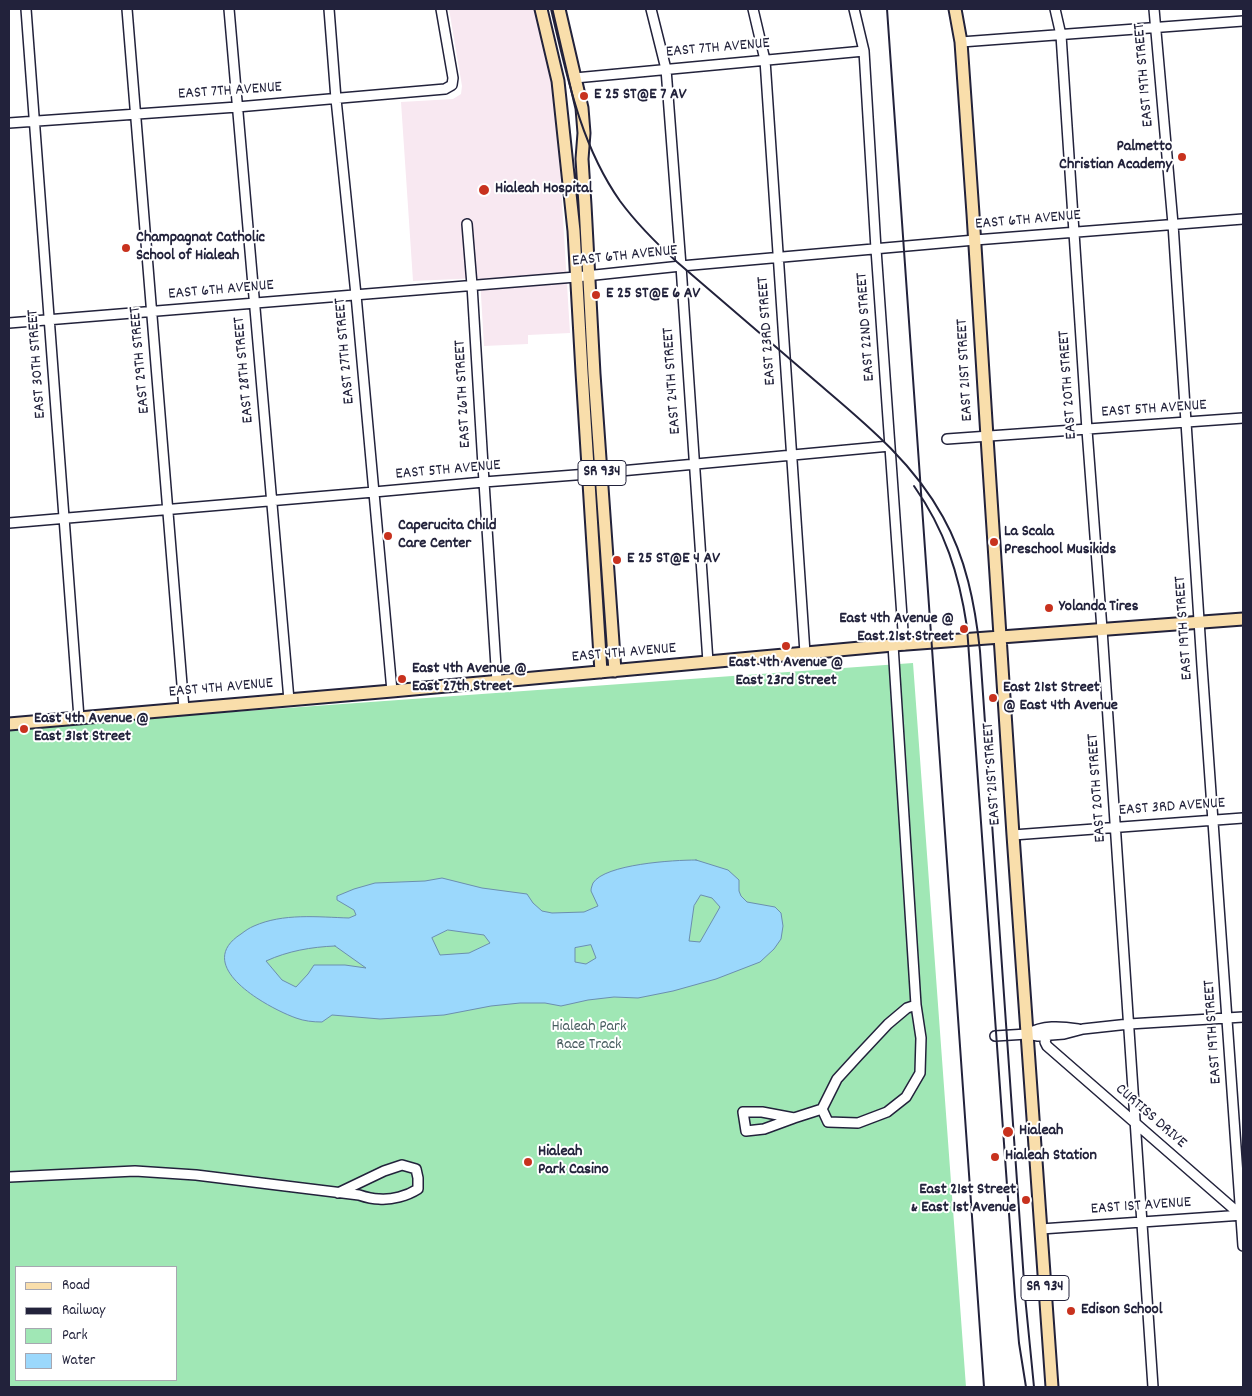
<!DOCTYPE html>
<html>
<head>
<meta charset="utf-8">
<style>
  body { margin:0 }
  #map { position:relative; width:1252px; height:1396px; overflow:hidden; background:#fff; font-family:Dekko,sans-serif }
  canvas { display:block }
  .frame { position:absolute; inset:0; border:10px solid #22223b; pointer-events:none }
  .legend { position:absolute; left:15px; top:1266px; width:162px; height:115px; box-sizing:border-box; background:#fff; border:1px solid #a7a7b1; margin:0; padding:6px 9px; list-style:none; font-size:15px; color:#22223b }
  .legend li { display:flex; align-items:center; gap:10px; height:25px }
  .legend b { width:25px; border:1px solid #a7a7b1 }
</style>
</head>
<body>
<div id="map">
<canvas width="1252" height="1396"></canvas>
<div class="frame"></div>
<ul class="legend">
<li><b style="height:6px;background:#f9deab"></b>Road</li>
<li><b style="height:6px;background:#22223b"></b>Railway</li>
<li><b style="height:14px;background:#a0e7b5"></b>Park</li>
<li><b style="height:14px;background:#9bd8fc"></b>Water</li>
</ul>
</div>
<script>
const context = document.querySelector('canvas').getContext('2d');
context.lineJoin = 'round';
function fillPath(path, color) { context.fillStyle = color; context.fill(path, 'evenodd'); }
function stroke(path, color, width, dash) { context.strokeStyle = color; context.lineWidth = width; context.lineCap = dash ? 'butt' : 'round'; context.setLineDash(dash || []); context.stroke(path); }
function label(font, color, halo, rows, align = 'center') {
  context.font = font + ' Dekko,sans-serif'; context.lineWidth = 4; context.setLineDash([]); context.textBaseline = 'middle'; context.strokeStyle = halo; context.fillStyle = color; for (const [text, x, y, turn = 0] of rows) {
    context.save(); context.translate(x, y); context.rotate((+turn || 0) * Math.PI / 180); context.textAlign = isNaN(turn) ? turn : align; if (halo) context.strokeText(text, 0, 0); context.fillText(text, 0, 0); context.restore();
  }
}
const built = new Path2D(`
  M449,9H536L555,88L570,333L528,335V344L484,346L480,278L413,281L401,102L453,99L461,94L462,86Z`);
const green = new Path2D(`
  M913,663L966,1387H9V728ZM16,1267H176V1380H16Z`);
const water = new Path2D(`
  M696,860L728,870L739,880V891L741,896L747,902L775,907L781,913L783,926L781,939L774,949L760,962L716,979L673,991L638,998L614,997L588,1000L561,1006L545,1003H520L491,1006L444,1015L380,1019L332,1015L322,1022C313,1022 304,1021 296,1018C268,1008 191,966 241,934C245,931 249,928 254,926C283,913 318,917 349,918L356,915L354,910L337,900V896L354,889L375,883L425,881L442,878L482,888L527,894L533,903L542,911L552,913L584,912L598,906L591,891C591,888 592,886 593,883C605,864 674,860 696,860ZM701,895L712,898L720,907L700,942L689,941L694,906ZM448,930L484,935L490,943L469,953L440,955L432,938ZM591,945L596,958L586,964L575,962V948ZM335,946L366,968L345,965H314L308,974L296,987L282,980L266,961C288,951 311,947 335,946Z`);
const minor = new Path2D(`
  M26,9L79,718
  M127,9L184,709
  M229,9L289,700
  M329,9L336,99L356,295L392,691
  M651,9L666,69L681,266L708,662
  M753,9L765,60L805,653
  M854,9L864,51L876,249L904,645
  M1055,9L1061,35L1087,430L1102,629L1153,1387
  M1154,9L1173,224L1202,666L1243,1246
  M961,42L1243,21
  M575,78L864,51
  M9,123L237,107L445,89L452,85L453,78L441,9
  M467,224L472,285L484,482L497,682
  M9,323L576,277L681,266L975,240L1243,219
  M947,439L1243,418
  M9,523L374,492L484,482L588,474L890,446
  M893,645L916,1005L921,1038L920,1073L906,1097L887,1112L858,1123L828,1122L822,1109L837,1079L858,1056L888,1024L907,1008L916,1005
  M1013,835L1243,818
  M1027,1034C1043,1025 1060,1026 1078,1029
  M1047,1035L1045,1042L1047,1046L1243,1217
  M995,1036L1027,1034L1038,1036L1064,1034L1083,1029L1129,1024L1243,1017
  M794,1118L764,1129L746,1131L743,1112H762L794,1118L822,1109
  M9,1177L135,1171L196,1175L359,1195C365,1197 372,1199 379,1199C392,1200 407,1196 418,1189V1178L416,1169L402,1165L384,1171L338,1193
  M1041,1229L1243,1215`);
const major = new Path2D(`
  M541,9L558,81L574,231L582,372L601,672
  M559,9L582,108L584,133L582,159L585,205L594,374L615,671
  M955,9L961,42L973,214L987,437L1013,835L1052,1387
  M9,724L392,691L893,645L1243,619`);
const rail = new Path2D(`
  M551,9C567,76 580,144 620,201C637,224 656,243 677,262C722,301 767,339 812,378C861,420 911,459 943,517C966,558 975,604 980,651L1025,1296L1034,1387
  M887,9L984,1387
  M914,486C945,530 959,574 967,627L1015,1297L1019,1343L1026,1387`);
const markers = [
  [584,96,5,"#c8321e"],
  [1182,157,5,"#c8321e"],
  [484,190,6,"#c8321e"],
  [126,248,5,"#c8321e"],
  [596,295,5,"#c8321e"],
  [388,536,5,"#c8321e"],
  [994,542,5,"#c8321e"],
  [617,560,5,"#c8321e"],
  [1049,608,5,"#c8321e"],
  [964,629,5,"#c8321e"],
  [786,646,5,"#c8321e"],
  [402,679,5,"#c8321e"],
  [993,698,5,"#c8321e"],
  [24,729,5,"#c8321e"],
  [1008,1132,6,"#c8321e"],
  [995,1157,5,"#c8321e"],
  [528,1162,5,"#c8321e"],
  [1026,1200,5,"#c8321e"],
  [1071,1311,5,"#c8321e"]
];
const shields = [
  [602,473,48],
  [1045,1288,48]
];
const shieldNames = [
  ["SR 934",602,473],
  ["SR 934",1045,1288]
];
const streetNames = [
  ["EAST 7TH AVENUE",718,49,-5],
  ["EAST 19TH STREET",1145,75,-95],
  ["EAST 7TH AVENUE",230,92,-4],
  ["EAST 6TH AVENUE",1028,221,-5],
  ["EAST 6TH AVENUE",625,257,-6],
  ["EAST 6TH AVENUE",221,291,-5],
  ["EAST 22ND STREET",867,327,-94],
  ["EAST 23RD STREET",768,331,-94],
  ["EAST 27TH STREET",346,351,-95],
  ["EAST 29TH STREET",141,360,-95],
  ["EAST 30TH STREET",38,364,-94],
  ["EAST 28TH STREET",245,370,-95],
  ["EAST 21ST STREET",966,370,-93],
  ["EAST 24TH STREET",673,381,-94],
  ["EAST 20TH STREET",1069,385,-94],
  ["EAST 26TH STREET",464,394,-93],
  ["EAST 5TH AVENUE",1154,410,-4],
  ["EAST 5TH AVENUE",448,471,-5],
  ["EAST 19TH STREET",1185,628,-94],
  ["EAST 4TH AVENUE",624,654,-5],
  ["EAST 4TH AVENUE",221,689,-5],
  ["EAST 21ST STREET",993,774,-94],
  ["EAST 20TH STREET",1098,788,-94],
  ["EAST 3RD AVENUE",1172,808,-4],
  ["EAST 19TH STREET",1214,1032,-94],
  ["CURTISS DRIVE",1150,1117,41],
  ["EAST 1ST AVENUE",1141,1207,-4]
];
const poiNames = [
  ["E 25 ST@E 7 AV",594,96],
  ["Palmetto",1172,148,"right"],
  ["Christian Academy",1172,166,"right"],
  ["Hialeah Hospital",495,190],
  ["Champagnat Catholic",136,239],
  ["School of Hialeah",136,257],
  ["E 25 ST@E 6 AV",606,295],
  ["Caperucita Child",398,527],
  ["Care Center",398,545],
  ["La Scala",1004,533],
  ["Preschool Musikids",1004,551],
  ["E 25 ST@E 4 AV",627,560],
  ["Yolanda Tires",1059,608],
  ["East 4th Avenue @",954,620,"right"],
  ["East 21st Street",954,638,"right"],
  ["East 4th Avenue @",786,664,"center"],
  ["East 23rd Street",786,682,"center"],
  ["East 4th Avenue @",412,670],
  ["East 27th Street",412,688],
  ["East 21st Street",1003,689],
  ["@ East 4th Avenue",1003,707],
  ["East 4th Avenue @",34,720],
  ["East 31st Street",34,738],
  ["Hialeah",1019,1132],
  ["Hialeah",538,1153],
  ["Park Casino",538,1171],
  ["Hialeah Station",1005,1157],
  ["East 21st Street",1016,1191,"right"],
  ["& East 1st Avenue",1016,1209,"right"],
  ["Edison School",1081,1311]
];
const parkNames = [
  ["Hialeah Park",589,1028],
  ["Race Track",589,1046]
];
fillPath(built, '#f8e8f1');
fillPath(green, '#a0e7b5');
fillPath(water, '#9bd8fc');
stroke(water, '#6b8faf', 1);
stroke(minor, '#22223b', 12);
stroke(major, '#22223b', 15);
stroke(minor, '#fff', 9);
stroke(major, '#f9deab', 11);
stroke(rail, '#22223b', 2);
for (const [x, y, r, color] of markers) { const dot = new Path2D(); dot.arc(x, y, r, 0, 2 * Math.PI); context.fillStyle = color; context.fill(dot); stroke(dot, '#fff', 2); }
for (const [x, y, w] of shields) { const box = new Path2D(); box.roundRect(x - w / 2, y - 12.5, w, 25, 4); context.fillStyle = '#fff'; context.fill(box); stroke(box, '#22223b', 1); }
label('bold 15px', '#22223b', null, shieldNames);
label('16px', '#22223b', '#fff', streetNames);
label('bold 16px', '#22223b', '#fff', poiNames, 'left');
label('16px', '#485d60', '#fff', parkNames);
</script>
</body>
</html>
